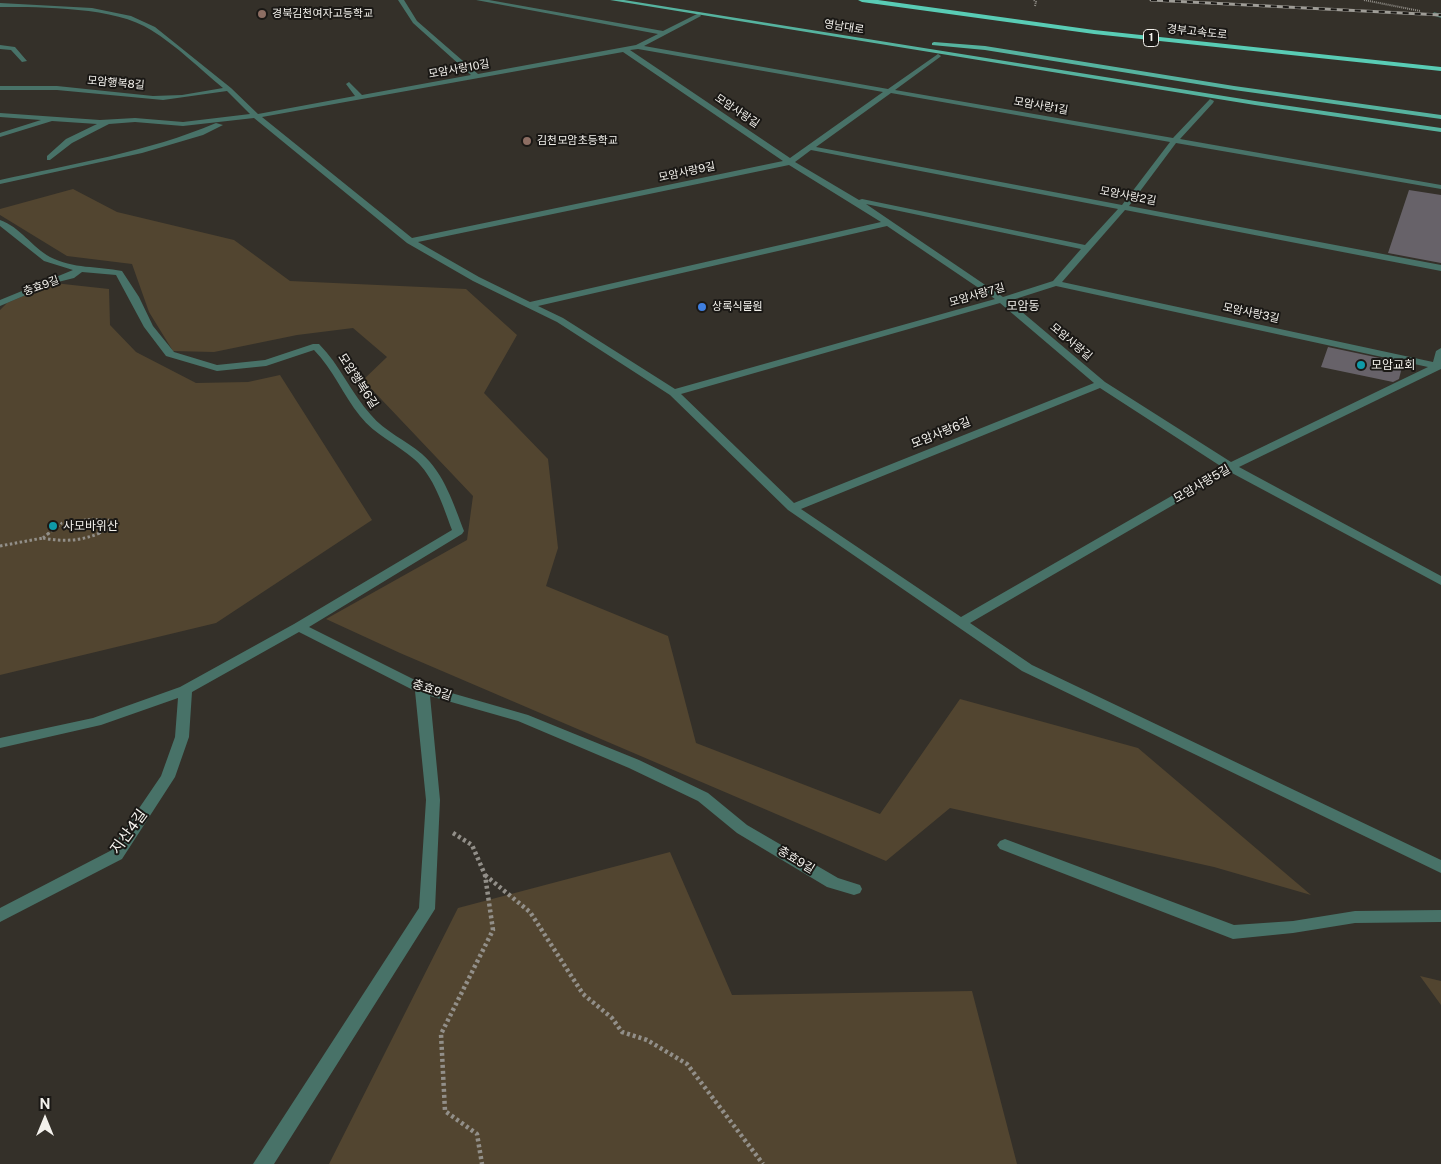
<!DOCTYPE html>
<html>
<head>
<meta charset="utf-8">
<style>
  body { margin:0 }
  #map { position:relative; width:1441px; height:1164px; overflow:hidden; background:#343029; font-family:"Public Sans",sans-serif }
  canvas { display:block }
  .north { position:absolute; left:20px; top:1094px; width:50px; height:50px; -webkit-text-stroke:4px #1a1815; paint-order:stroke; rotate:0deg; font-size:14px; font-weight:700; line-height:20px; text-align:center; color:#f3f1ec }
  .north::after { content:''; display:block; margin:auto; width:18px; height:22px; background:#f3f1ec; clip-path:polygon(50% 0,100% 100%,50% 72%,0 100%) }
</style>
</head>
<body>
<div id="map">
<canvas width="1441" height="1164"></canvas>
<div class="north">N</div>
</div>
<script>
const context = document.querySelector('canvas').getContext('2d');
context.lineJoin = 'round';
function fillPath(path, color) { context.fillStyle = color; context.fill(path, 'evenodd'); }
function stroke(path, color, width, dash) { context.strokeStyle = color; context.lineWidth = width; context.lineCap = dash ? 'butt' : 'round'; context.setLineDash(dash || []); context.stroke(path); }
function label(font, color, halo, rows, align = 'center') {
  context.font = font + ' "Public Sans","Noto Sans KR",sans-serif'; context.lineWidth = 4; context.setLineDash([]); context.textBaseline = 'middle'; context.strokeStyle = halo; context.fillStyle = color; for (const [text, x, y, turn = 0] of rows) {
    context.save(); context.translate(x, y); context.rotate((+turn || 0) * Math.PI / 180); context.textAlign = isNaN(turn) ? turn : align; if (halo) context.strokeText(text, 0, 0); context.fillText(text, 0, 0); context.restore();
  }
}
const green = new Path2D(`
  M73,189L117,212L234,240L290,281L466,289L517,335L484,393L548,459L558,548L546,586L668,636L696,743L880,814L960,699L1138,748L1311,895L1214,867L950,808L886,861L400,653L326,619L467,540L473,496L363,380L387,357L353,328L297,335L214,352L173,351L149,312L132,264L67,256L0,215V209Z
  M54,283L109,289L110,325L136,352L196,383L248,382L280,375L372,520L216,623L0,675V310L7,303Z
  M670,852L732,995L972,991L1017,1164H329L458,908Z
  M1420,976L1441,981V1005Z`);
const building = new Path2D(`
  M1409,190L1441,195V263L1388,253Z
  M1328,347L1403,363L1399,379L1393,382L1321,367Z`);
const pathFar3 = new Path2D(`
  M1034,0L1036,2L1035,6
  M1364,0L1420,11`);
const pathFar2 = new Path2D(`
  M48,534L62,523L91,519L109,520L110,529L97,534`);
const pathFar1 = new Path2D(`
  M43,538C63,542 81,541 100,533
  M43,538L49,533
  M0,546L43,538`);
const path = new Path2D(`
  M453,833L472,845L485,875L493,930L441,1034L445,1111L477,1134L482,1164
  M485,875L530,912L583,994L612,1018L622,1032L647,1040L687,1064L763,1164`);
const minor = new Path2D(`
  M398,0H404L417,21L478,74L636,45L658,34L476,0H489L663,31L699,13L701,16L644,46L888,89L938,54L941,56L940,57L895,90L1173,138L1210,99L1214,101L1213,103L1180,139L1441,185V189L1176,143L1129,206L1441,265V271L1125,210L1062,282L1433,362L1436,351L1441,348V369L1239,467L1441,576V585L1230,472L970,623L1032,665L1441,860V873L1022,671L788,510L670,395L557,322L473,281L407,243L254,118L183,126L135,122L109,124L72,143L50,160H47V156L66,139L97,124L52,121L0,137V133L41,120L0,117V113L100,120L135,118L183,122L250,114L227,91L163,100L57,90H0V86H57L153,96L182,95L223,88C200,69 177,46 151,30C116,7 42,7 0,7V3L92,8L131,16L155,27L231,88L258,114L355,96L346,84L349,82L362,95L471,75L413,23ZM638,49L883,92L790,158L630,50ZM623,52L783,161L412,238L262,117ZM891,93L1170,142L1122,205L816,147ZM811,150L1118,209L1085,245L862,199L859,200L795,162ZM789,165L881,222L530,302L479,277L418,242ZM866,204L1081,249L1053,281L1003,297ZM887,226L995,299L675,389L563,318L538,306ZM1056,286L1428,367L1231,462L1105,382L1009,301ZM1000,303L1094,383L794,503L681,394ZM1100,388L1222,467L961,617L801,509Z
  M1434,12L1441,14V18L1432,15Z
  M0,45L15,47L27,61L22,62L11,50L0,49Z
  M216,123L223,125L203,135L142,153L0,184V180C72,164 148,152 216,123Z
  M0,220C20,227 32,247 50,257C73,269 98,266 122,271L139,297L153,326L174,352L217,365L265,360L313,344H319C340,365 351,393 371,415C385,432 406,440 422,454C444,473 454,505 464,531L462,534L309,627L427,686L528,715L639,760L708,793L747,825L838,878L860,885L862,889L860,893L854,895L827,887L737,833L698,801L629,768L518,721L430,696L440,800L435,909L274,1164H253L419,908L426,800L415,691L299,632L192,692L189,737L175,777L122,859L0,922V908L110,851L161,776L175,737L178,698L101,725L0,748V738L93,718L180,687L294,624L452,530C443,506 434,476 414,459C397,444 375,435 360,416C343,395 333,369 314,350L266,366L217,371L166,356L144,327L116,275L82,272L74,278L54,283L0,306V300L73,270L44,261L0,226Z
  M1005,839L1234,925L1293,921L1355,911L1441,910V922L1355,923L1293,933L1233,939L1000,849L997,845L1000,841Z`);
const major = new Path2D(`
  M610,0H624L1255,101L1441,128V132L1255,105Z
  M934,42L985,46L1234,86L1441,115V119L1234,90L985,50L932,45V43Z`);
const highway = new Path2D(`
  M858,0H878L1094,30L1441,67V71L1094,34L862,2Z`);
const rail = new Path2D(`
  M1151,0L1441,15`);
const markers = [
  [262,14,5,"#8d6e63"],
  [527,141,5,"#8d6e63"],
  [702,307,5,"#3f7fe0"],
  [1361,365,5,"#0f9aa8"],
  [53,526,5,"#0f9aa8"]
];
const farPoinames = [
  ["경북김천여자고등학교",272,14],
  ["김천모암초등학교",537,141],
  ["상록식물원",712,307]
];
const farStreetnames = [
  ["영남대로",844,27,9],
  ["경부고속도로",1197,32,6],
  ["모암사랑10길",459,69,-10],
  ["모암행복8길",116,83,5],
  ["모암사랑1길",1041,106,10],
  ["모암사랑길",737,111,34],
  ["모암사랑9길",687,172,-12],
  ["모암사랑2길",1128,196,11],
  ["충효9길",41,286,-20],
  ["모암사랑7길",977,295,-16],
  ["모암사랑3길",1251,313,12],
  ["모암사랑길",1071,342,40]
];
const shields = [
  [1151,38,15]
];
const shieldNames = [
  ["1",1151,38]
];
const farQuarternames = [
  ["모암동",1023,306]
];
const poiNames = [
  ["모암교회",1371,365],
  ["사모바위산",63,526]
];
const streetNames = [
  ["모암행복6길",358,381,57],
  ["모암사랑6길",941,433,-22],
  ["모암사랑5길",1202,484,-30],
  ["충효9길",432,690,19],
  ["충효9길",796,860,31]
];
const nearStreetnames = [
  ["지산4길",129,832,-54]
];
fillPath(green, '#524530');
fillPath(building, '#676269');
stroke(pathFar3, '#928f89', 2, [1, 1]);
stroke(pathFar2, '#928f89', 2.5, [2, 2]);
stroke(pathFar1, '#928f89', 3, [2.5, 2.5]);
stroke(path, '#928f89', 4.5, [3, 3]);
fillPath(minor, '#487268');
fillPath(major, '#56b39f');
fillPath(highway, '#59ccb5');
stroke(rail, '#9f9d97', 3);
stroke(rail, '#1a1815', 2, [6]);
for (const [x, y, r, color] of markers) { const dot = new Path2D(); dot.arc(x, y, r, 0, 2 * Math.PI); context.fillStyle = color; context.fill(dot); stroke(dot, '#1a1815', 2); }
label('11px', '#f3f1ec', '#1a1815', farPoinames, 'left');
label('11px', '#f3f1ec', '#1a1815', farStreetnames);
for (const [x, y, w] of shields) { const box = new Path2D(); box.roundRect(x - w / 2, y - 8.5, w, 17, 4); context.fillStyle = '#1a1815'; context.fill(box); stroke(box, '#f3f1ec', 1); }
label('bold 11px', '#f3f1ec', null, shieldNames);
label('12px', '#f3f1ec', '#1a1815', farQuarternames);
label('12px', '#f3f1ec', '#1a1815', poiNames, 'left');
label('12px', '#f3f1ec', '#1a1815', streetNames);
label('15px', '#f3f1ec', '#1a1815', nearStreetnames);
</script>
</body>
</html>
